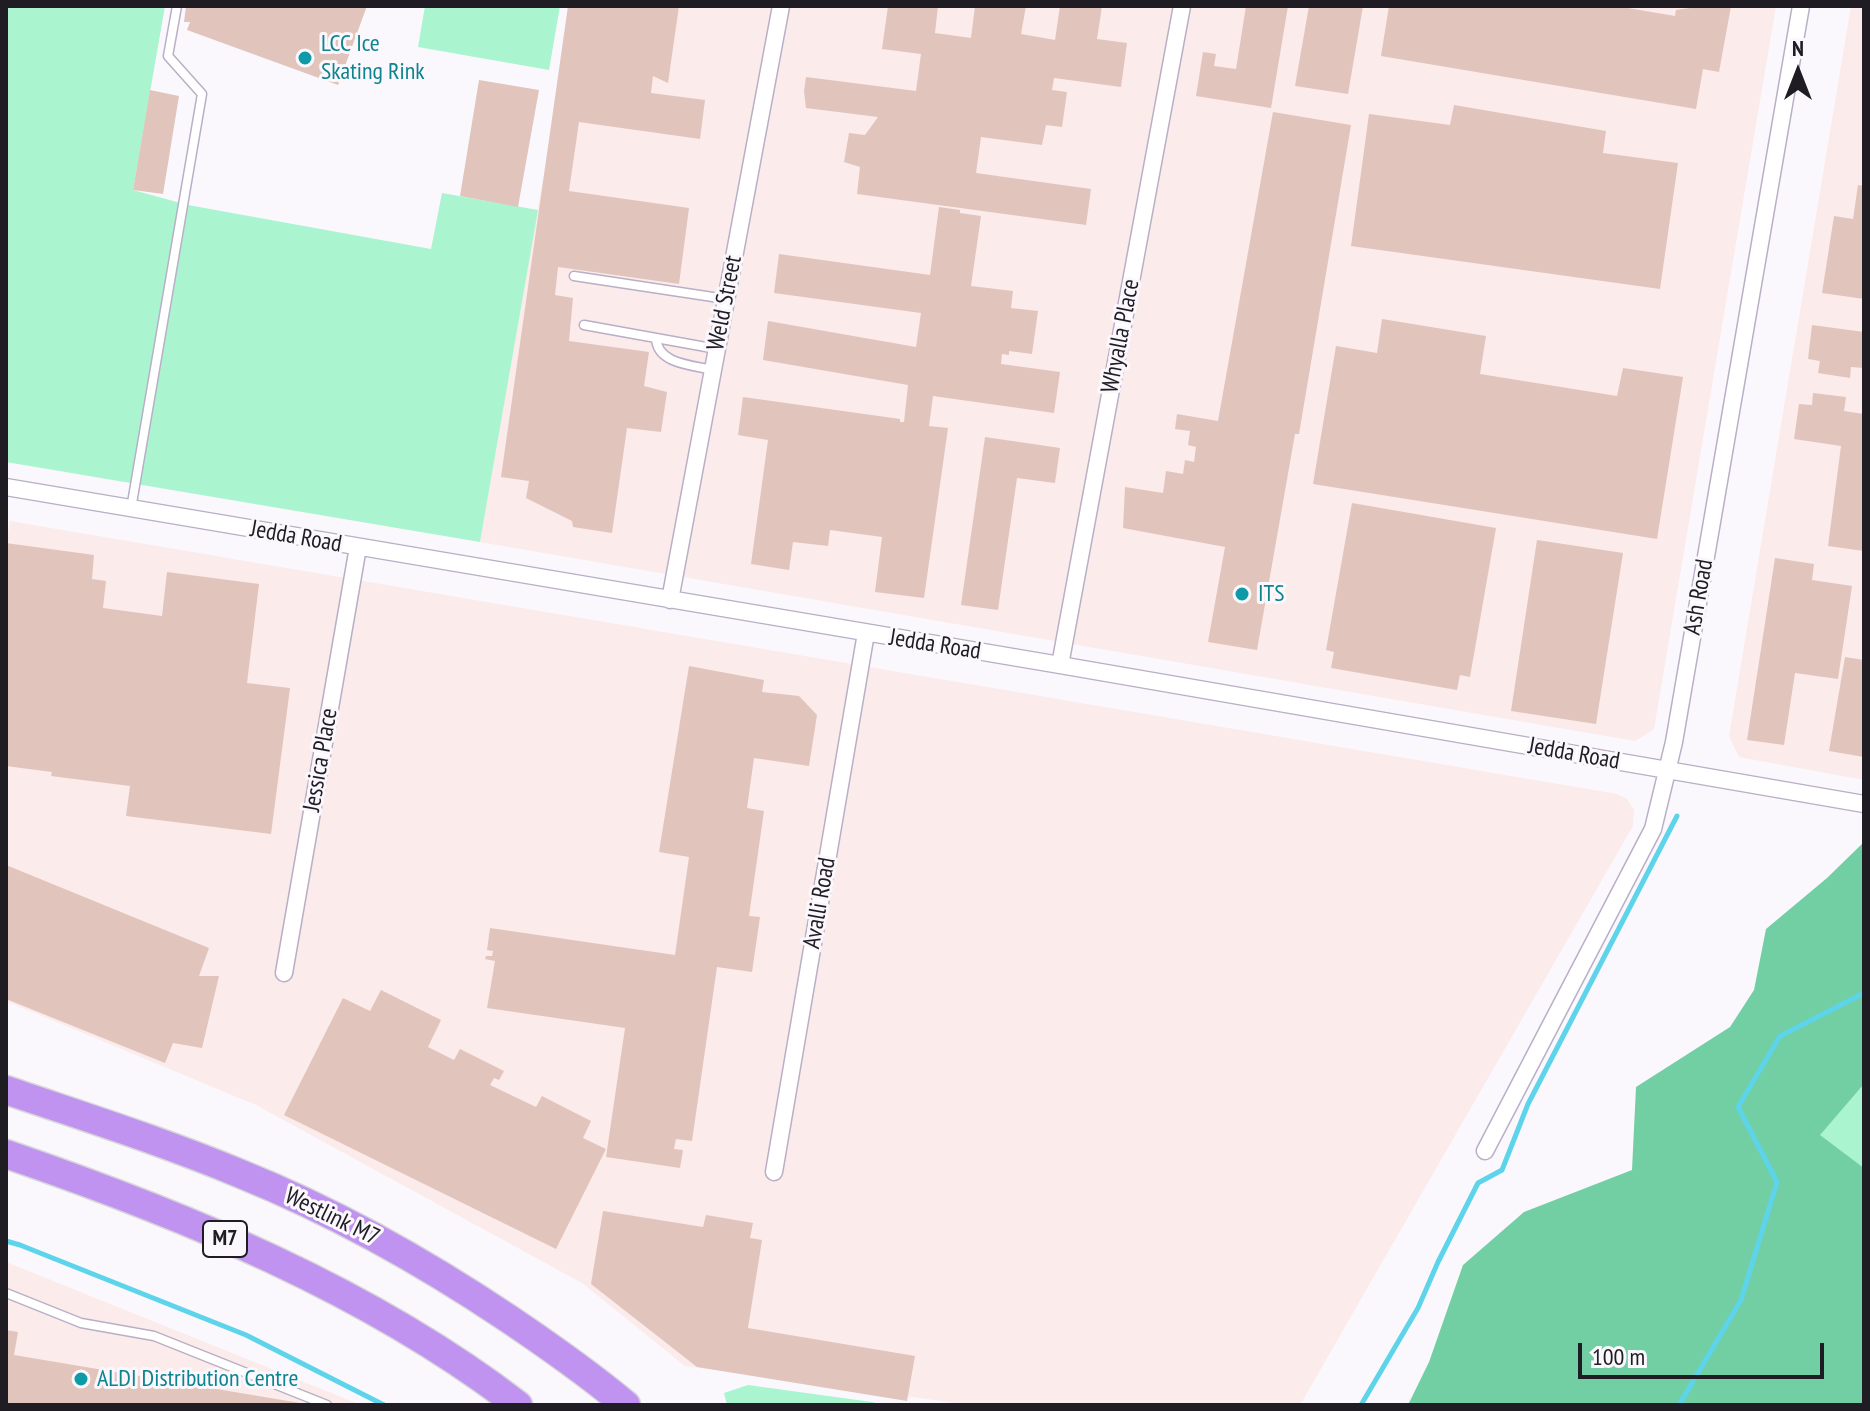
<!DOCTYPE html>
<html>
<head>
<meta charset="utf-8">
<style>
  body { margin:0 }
  #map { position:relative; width:1870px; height:1411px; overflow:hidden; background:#faf8fd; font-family:"PT Sans Narrow",sans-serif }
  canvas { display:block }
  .frame { position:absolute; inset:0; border:8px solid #201c24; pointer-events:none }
  .north { position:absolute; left:1758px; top:32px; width:80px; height:80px; -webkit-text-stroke:6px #faf8fd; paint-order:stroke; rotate:0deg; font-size:22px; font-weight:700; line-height:32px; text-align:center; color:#201c24 }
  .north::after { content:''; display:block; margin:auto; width:28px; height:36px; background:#201c24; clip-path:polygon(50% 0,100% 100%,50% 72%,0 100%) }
  .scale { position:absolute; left:1578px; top:1343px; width:246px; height:36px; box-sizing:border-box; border:4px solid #201c24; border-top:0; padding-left:10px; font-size:24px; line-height:28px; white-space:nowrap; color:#201c24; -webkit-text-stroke:6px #faf8fd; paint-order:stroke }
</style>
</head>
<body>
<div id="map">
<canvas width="1870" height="1411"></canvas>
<div class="frame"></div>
<div class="north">N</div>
<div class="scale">100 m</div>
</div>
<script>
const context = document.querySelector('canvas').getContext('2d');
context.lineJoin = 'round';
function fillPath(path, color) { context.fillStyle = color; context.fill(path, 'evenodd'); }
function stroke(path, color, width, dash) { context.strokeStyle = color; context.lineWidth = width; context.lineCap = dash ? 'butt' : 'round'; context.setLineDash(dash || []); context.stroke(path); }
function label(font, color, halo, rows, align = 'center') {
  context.font = font + ' "PT Sans Narrow",sans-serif'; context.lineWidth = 6; context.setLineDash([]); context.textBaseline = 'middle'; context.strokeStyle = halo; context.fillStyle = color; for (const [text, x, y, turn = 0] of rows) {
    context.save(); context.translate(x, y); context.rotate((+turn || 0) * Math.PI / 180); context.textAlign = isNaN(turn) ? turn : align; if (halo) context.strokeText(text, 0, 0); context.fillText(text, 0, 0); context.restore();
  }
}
const industrial = new Path2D(`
  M573,6H1776L1654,729L1635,741L480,542Z
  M1851,6H1864V780L1739,757L1729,736Z
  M10,521L1617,794L1627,799L1634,810L1633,826L1300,1405H971L685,1366L582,1283L256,1105L6,1001V543Z
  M6,1262L361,1405H6Z`);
const green = new Path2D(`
  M6,6H165L133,190L188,205L431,249L442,193L538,210L480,542L6,462Z
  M425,6H560L549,70L418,47Z
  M1864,1084V1168L1819,1135Z
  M748,1385L872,1402L886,1405H727L724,1393Z`);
const forest = new Path2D(`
  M1864,842V1084L1820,1135L1864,1168V1405H1408L1429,1362L1463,1265L1524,1212L1632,1170L1636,1087L1730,1027L1754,990L1766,929L1827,878Z`);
const stream = new Path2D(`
  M6,1241L20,1245L246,1335L384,1405
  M1361,1405L1418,1308L1438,1262L1478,1183L1502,1170L1528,1104L1677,816
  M1679,1405L1741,1300L1777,1182L1738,1107L1780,1036L1864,993`);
const building = new Path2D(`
  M186,6H367L338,85L187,30L190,22H184Z
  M568,6H679L668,83L653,76L651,93L705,100L700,139L579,122L569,191L689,208L679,284L558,267L555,295L573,298L569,341L649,352L644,386L667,392L661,432L627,428L612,533L573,527L572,521L526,498L529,481L501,477Z
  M888,6H938L935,33L971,38L975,6H1026L1021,34L1055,40L1060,6H1102L1097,39L1127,43L1121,87L1054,78L1052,90L1067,92L1062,127L1046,125L1042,145L981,137L976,173L1091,189L1086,225L857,194L860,167L844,162L849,133L865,135L878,117L806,108L804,91L806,77L916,91L921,54L882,49Z
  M1246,6H1288L1271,108L1196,96L1203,52L1216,54L1214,66L1236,69Z
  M1309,6H1363L1348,94L1295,86Z
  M1389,6H1616L1675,16L1676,10L1704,6H1731L1719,72L1703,69L1696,109L1381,56Z
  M479,80L539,90L518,207L460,196Z
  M150,90L179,96L163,194L133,190Z
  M1454,105L1606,131L1603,153L1678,163L1660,289L1351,246L1369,114L1450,125Z
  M1273,112L1351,125L1299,434H1295L1257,650L1208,642L1225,547L1123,528L1125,487L1163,493L1166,471L1183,474L1185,460L1194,462L1196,447L1188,445L1190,431L1175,429L1177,414L1218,421Z
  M1858,185L1864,186V299L1822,293L1834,216L1853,219Z
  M939,207L960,210V213L981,216L971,286L1013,291L1011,308L1038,311L1032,354L1009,351V355L1002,354L1001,364L1060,372L1054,413L933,396L929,426L948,428L924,598L875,592L882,537L830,530L828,546L793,542L789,570L751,564L768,440L738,435L743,397L900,419V422H904L908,385L763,360L768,321L916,347L921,313L774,293L779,254L930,275Z
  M1382,319L1486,336L1480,374L1617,396L1623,368L1683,377L1657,539L1313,484L1336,346L1377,353Z
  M1812,325L1864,332V368L1851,367L1850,378L1818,373L1820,361L1808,359Z
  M1813,393L1846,397L1844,411L1864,414V551L1828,546L1841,446L1794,439L1799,404L1812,405Z
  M985,437L1060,448L1055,483L1017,478L998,610L961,605Z
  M1352,503L1496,528L1470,677L1460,675L1457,690L1331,668L1334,652L1326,650Z
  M1537,540L1623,553L1596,724L1511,711Z
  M6,543L94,555L92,579L106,581L103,608L162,616L167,572L259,584L247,683L290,688L271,834L126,816L130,786L51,776L52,772L6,766Z
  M1775,558L1814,564L1812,580L1852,586L1838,679L1795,673L1784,745L1747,740Z
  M1845,657L1864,660V757L1829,751Z
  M689,666L764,680L762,692L799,696L817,715L809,766L754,758L747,808L764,811L749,916L760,917L752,972L717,967L692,1141L676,1139L674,1149L683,1150L680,1168L606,1157L625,1028L487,1008L495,961L485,959L486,956H492L493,951L487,950L490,928L675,955L689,857L659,852Z
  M6,865L209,948L199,976H219L202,1048L173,1043L165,1063L6,999Z
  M381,990L441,1020L428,1047L454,1060L460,1049L504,1071L499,1080L494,1078L490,1085L536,1107L542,1096L591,1121L583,1138L606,1149L556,1249L284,1115L343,998L370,1011Z
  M603,1211L703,1227L706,1215L753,1223L750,1238L762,1240L748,1328L915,1356L907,1401L697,1367L591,1284Z
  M6,1330L18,1332L14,1355L300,1403L299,1405H6Z`);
const service = new Path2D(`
  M574,276L726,299
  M584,325L717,349
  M656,338C657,364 692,365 713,370
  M131,509L202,94L168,56L177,6
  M6,1293L81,1323L154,1336L327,1405`);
const minor = new Path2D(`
  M6,487L1060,665L1864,804
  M670,600L781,6
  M1060,665L1182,6
  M284,973L358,547
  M1485,1151L1653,829L1674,742L1801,6
  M774,1172L866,633`);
const motorway = new Path2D(`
  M6,1090C85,1117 164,1142 241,1174C335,1212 424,1262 509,1319C549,1346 589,1374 626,1405
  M6,1154C184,1215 368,1290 518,1405`);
const markers = [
  [305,58,8,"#0f9aa8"],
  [1242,594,8,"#0f9aa8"],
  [81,1379,8,"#0f9aa8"]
];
const shields = [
  [225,1239,44]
];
const shieldNames = [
  ["M7",225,1239]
];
const cultureNames = [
  ["LCC Ice",321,44],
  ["Skating Rink",321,72],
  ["ITS",1258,594],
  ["ALDI Distribution Centre",97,1379]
];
const streetNames = [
  ["Weld Street",725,303,-79],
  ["Whyalla Place",1121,336,-79],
  ["Jedda Road",296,537,10],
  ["Ash Road",1699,597,-80],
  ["Jedda Road",935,645,9],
  ["Jedda Road",1574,754,10],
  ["Jessica Place",321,760,-80],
  ["Avalli Road",820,903,-80],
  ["Westlink M7",332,1217,26]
];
fillPath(industrial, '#fbebea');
fillPath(green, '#aaf5cf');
fillPath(forest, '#72cfa3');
stroke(stream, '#5ed4eb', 5);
fillPath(building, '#e1c5bd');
stroke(service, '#b9afc6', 11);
stroke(minor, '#b9afc6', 19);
stroke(motorway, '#d7d6d8', 31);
stroke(service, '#fff', 8);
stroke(minor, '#fff', 16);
stroke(motorway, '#c093f0', 28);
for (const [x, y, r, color] of markers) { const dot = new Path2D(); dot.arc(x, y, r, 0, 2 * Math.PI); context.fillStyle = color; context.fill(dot); stroke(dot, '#faf8fd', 3); }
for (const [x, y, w] of shields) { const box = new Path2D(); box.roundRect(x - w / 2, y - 18, w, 36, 6); context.fillStyle = '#faf8fd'; context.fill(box); stroke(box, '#201c24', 2); }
label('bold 22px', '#201c24', null, shieldNames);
label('24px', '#0d838f', '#faf8fd', cultureNames, 'left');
label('24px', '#201c24', '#faf8fd', streetNames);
</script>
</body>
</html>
